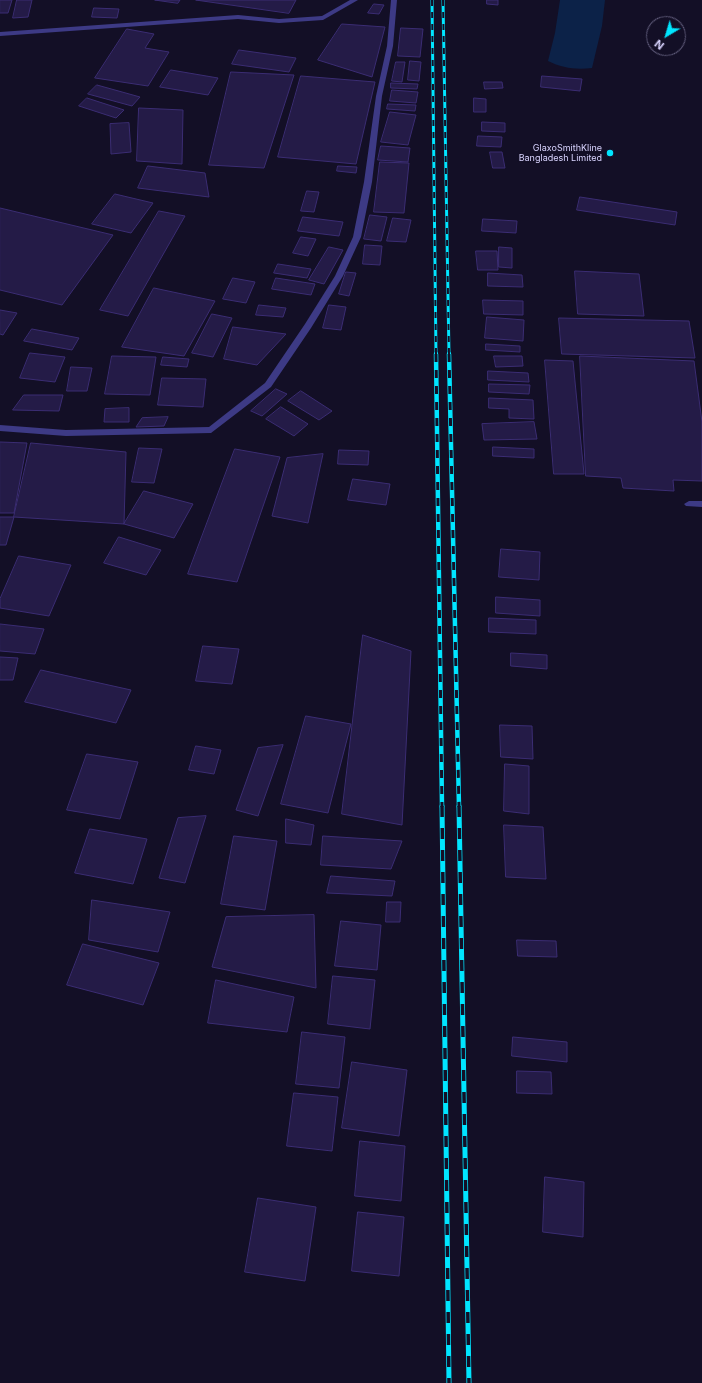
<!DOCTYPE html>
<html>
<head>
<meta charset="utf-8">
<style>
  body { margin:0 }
  #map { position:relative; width:702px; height:1383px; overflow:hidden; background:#130f26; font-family:Inter,sans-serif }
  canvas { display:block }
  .north { position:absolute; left:646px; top:16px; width:40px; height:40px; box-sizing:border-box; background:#130f26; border:1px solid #625e7d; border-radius:50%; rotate:218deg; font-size:11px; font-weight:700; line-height:16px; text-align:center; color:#d9d4ff }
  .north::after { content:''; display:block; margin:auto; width:14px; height:18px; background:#00e5ff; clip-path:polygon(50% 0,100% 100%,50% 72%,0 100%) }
</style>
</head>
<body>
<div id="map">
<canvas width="702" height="1383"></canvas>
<div class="north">N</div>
</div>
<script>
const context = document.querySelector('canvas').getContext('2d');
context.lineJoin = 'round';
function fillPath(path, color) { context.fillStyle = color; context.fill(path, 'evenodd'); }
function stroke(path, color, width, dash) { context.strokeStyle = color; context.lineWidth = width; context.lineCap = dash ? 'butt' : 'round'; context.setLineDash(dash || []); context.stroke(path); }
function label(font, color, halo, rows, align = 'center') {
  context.font = font + ' Inter,sans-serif'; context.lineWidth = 3.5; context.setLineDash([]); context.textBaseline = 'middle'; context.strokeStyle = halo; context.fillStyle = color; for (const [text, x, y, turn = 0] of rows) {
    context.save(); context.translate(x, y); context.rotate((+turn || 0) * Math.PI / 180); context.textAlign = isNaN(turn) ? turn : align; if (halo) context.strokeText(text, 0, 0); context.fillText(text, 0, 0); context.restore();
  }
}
const water = new Path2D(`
  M560,0H605L602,26L592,68C576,70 562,68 548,61L555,33Z`);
const building = new Path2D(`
  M0,0H12L8,13H0Z
  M17,0H32L28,17L13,18Z
  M155,0H180L178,3Z
  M196,0H296L289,13Z
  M487,0H498V5L487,4Z
  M374,4L384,5L379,14L368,13Z
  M94,8L119,9L117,18L92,17Z
  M342,24L385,27L372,77L318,60Z
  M401,28L423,29L420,57L398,56Z
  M127,29L154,34L145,48L169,52L148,86L95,78Z
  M239,50L296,58L289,72L232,64Z
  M410,61L421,62L419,81L408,80Z
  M396,62H405L402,82L392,81Z
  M171,70L218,78L208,95L160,87Z
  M231,72L294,75L264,168L209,165Z
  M301,76L375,82L356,164L278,157Z
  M542,76L582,79L580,91L541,87Z
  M484,82H502L503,88L485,89Z
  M391,83L418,84L417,89L391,88Z
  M97,85L140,97L132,106L88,94Z
  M392,90L418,92L416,103L390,101Z
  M87,98L124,110L116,118L79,106Z
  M474,98L486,99V112H474Z
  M388,104L416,105L415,111L387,109Z
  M139,108L183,110L182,164L137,161Z
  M390,112L416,115L408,145L381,142Z
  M482,122L505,123V132L482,131Z
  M129,123L131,152L111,154L110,124Z
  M478,136L502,137L501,147L477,146Z
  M381,146L410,148L408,162L378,160Z
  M490,152H502L505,168H493Z
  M380,162L409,163L404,213L374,212Z
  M148,166L205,173L209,197L138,188Z
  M338,166L357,167L356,173L337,171Z
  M307,191L319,192L314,212L301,211Z
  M115,194L153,203L131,233L92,224Z
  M580,197L677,212L675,225L577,210Z
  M0,208L113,235L62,305L0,290Z
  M159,211L185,216L128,316L100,310Z
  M370,215L387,217L381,241L364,239Z
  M303,217L343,222L339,236L298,231Z
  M393,218L411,220L406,242L387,241Z
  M483,219L517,221L516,233L482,231Z
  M301,237L316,239L308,256L293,253Z
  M365,245L382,246L380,265L363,264Z
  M329,247L343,250L324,284L309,280Z
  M499,247L512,248V268L499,267Z
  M476,251H497L498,270H478Z
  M278,264L311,269L307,278L274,273Z
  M575,271L639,274L644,316L578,314Z
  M346,272L356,273L349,296L339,294Z
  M488,273L522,275L523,287L488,286Z
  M233,278L255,282L246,303L223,299Z
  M276,278L315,284L311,295L272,289Z
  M154,288L215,301L184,356L122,347Z
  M483,300L523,301V315L484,314Z
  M259,305L286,308L283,317L256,315Z
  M329,305L346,307L341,330L323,328Z
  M0,310L17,313L3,335L0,334Z
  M212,314L232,318L213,357L192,353Z
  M487,317L524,320L523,341L485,338Z
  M559,318L689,321L695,358L562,354Z
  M233,327L286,334L257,365L224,359Z
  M32,329L79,338L72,350L24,341Z
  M486,344L520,346V352L486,350Z
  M30,353L65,357L55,382L20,378Z
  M112,356L156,357L150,395L105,394Z
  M494,356H522L523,366L496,367Z
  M580,356L694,361L702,422V481L673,480L674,491L623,488L621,478L586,476Z
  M163,357L189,359L187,367L161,365Z
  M545,360L573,361L584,474H554Z
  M71,367L92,368L87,391H67Z
  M488,371L528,373L529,382L488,380Z
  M162,378L206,379L203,407L158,405Z
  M489,384L530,385L529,394L489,392Z
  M276,389L287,394L262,416L251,411Z
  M301,391L332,411L319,420L288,401Z
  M24,395H63L59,411L13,410Z
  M489,398L533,400L534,419L509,418V409L489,408Z
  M281,407L308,424L294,436L266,419Z
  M129,408V422H104L105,409Z
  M168,417L164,426L136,427L142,418Z
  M534,422L537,439L484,440L482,424Z
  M0,442L27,443L14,513H0Z
  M31,443L126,452L124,524L14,517Z
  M493,447L534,449V458L493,456Z
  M139,448L162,449L154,483L132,482Z
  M235,449L280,457L237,582L188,574Z
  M339,450L369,451L368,465L338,464Z
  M323,454L308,523L272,516L287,458Z
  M353,479L390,484L386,505L348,500Z
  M144,491L193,504L174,538L124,524Z
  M0,517H14L6,545H0Z
  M119,537L161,550L146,575L104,563Z
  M501,549L540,552L539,580L499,577Z
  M19,556L71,565L49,616L0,608V599Z
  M496,597L540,600V616L496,613Z
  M489,618L536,620V634L489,632Z
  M0,624L44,629L35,654L0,651Z
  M363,635L411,651L402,825L342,814Z
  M203,646L239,649L232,684L196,681Z
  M511,653L547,655V669L511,666Z
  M0,657L18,658L13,680H0Z
  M41,670L131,690L116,723L25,702Z
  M306,716L351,724L328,813L281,804Z
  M500,725L532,726L533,759L501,757Z
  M283,745L258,816L236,810L258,748Z
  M196,746L221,750L214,774L189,770Z
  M87,754L138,762L120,819L67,810Z
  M505,764L529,766V814L504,811Z
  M206,816L185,883L159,878L178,818Z
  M286,819L314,825L311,845L286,843Z
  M504,825L543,827L546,879L506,877Z
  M90,829L147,839L133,884L75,873Z
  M234,836L277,841L265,910L221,904Z
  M323,836L402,841L391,869L321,865Z
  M331,876L395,881L392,896L327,893Z
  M92,900L170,912L158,952L89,940Z
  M387,902H401L400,922H386Z
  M314,915L316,988L212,967L226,917Z
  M341,921L381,925L377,970L335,966Z
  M517,940L556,941L557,957L518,956Z
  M83,944L159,963L143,1005L67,985Z
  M333,976L375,980L370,1029L328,1024Z
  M216,980L294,997L287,1032L208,1023Z
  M302,1032L345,1037L339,1088L296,1084Z
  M513,1037L567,1042V1062L512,1056Z
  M352,1062L407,1070L399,1136L342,1128Z
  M517,1071L551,1072L552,1094L517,1093Z
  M294,1093L338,1097L332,1151L287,1146Z
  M360,1141L405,1146L401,1201L355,1196Z
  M545,1177L584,1182L583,1237L543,1232Z
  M258,1198L316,1207L305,1281L245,1272Z
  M358,1212L404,1217L399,1276L352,1271Z`);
const minor = new Path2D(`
  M350,0H358L323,20L279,23L238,19L0,36V32L238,15L279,19L322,16Z
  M391,0H397L393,46L382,96L372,182L361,237L343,276L311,328L271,387L211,433L66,436L0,431V425L66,430L209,427L265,383L305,324L335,276L353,237L364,182L376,96L387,46Z
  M689,501H702V507L686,506L684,504Z`);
const railFar2 = new Path2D(`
  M432,0L436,355
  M443,0L449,355`);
const railFar1 = new Path2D(`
  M436,354L442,807
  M449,354L459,807`);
const rail = new Path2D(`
  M442,806L449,1383
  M459,806L469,1383`);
const markers = [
  [610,153,4,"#00e5ff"]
];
const farPoinames = [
  ["GlaxoSmithKline",602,148],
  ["Bangladesh Limited",602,158]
];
fillPath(water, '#0c2248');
fillPath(building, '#241b47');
stroke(building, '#3b2d73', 1);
fillPath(minor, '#3d3a85');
stroke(railFar2, '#00e5ff', 3);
stroke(railFar1, '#00e5ff', 4.5);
stroke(rail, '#00e5ff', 5);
stroke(railFar2, '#130f26', 2, [6]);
stroke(railFar1, '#130f26', 3, [8]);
stroke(rail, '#130f26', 3.5, [11]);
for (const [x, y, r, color] of markers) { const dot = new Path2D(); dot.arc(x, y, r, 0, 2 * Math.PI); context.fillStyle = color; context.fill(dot); stroke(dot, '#130f26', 1.5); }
label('9px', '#d9d4ff', '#130f26', farPoinames, 'right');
</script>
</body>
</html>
